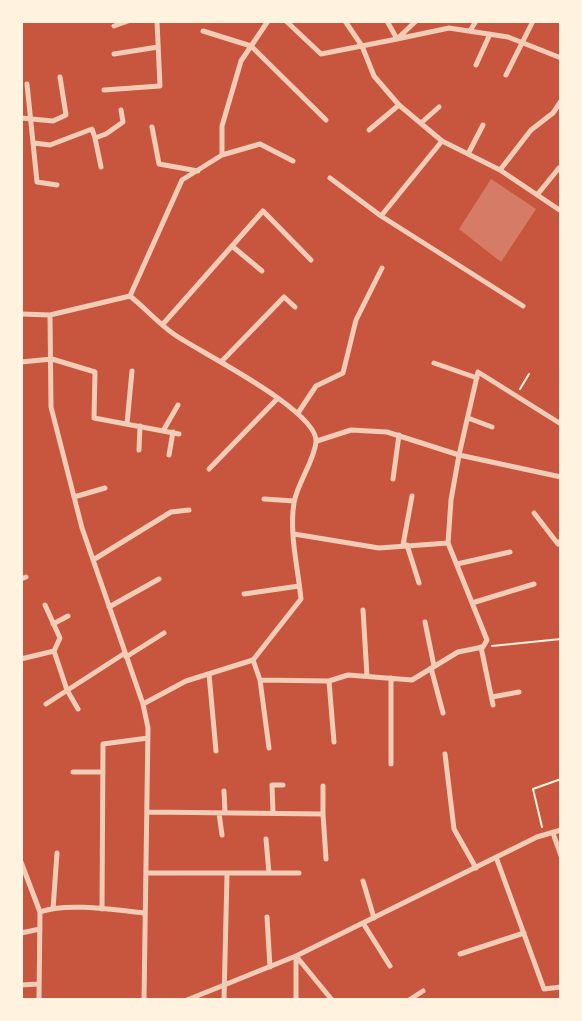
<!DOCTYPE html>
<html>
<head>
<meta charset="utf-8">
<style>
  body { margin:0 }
  #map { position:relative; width:582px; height:1021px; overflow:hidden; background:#c8553d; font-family:Overpass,sans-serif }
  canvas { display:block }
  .frame { position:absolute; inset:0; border:23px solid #fff3e0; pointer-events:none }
</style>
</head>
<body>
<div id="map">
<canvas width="582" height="1021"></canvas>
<div class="frame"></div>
</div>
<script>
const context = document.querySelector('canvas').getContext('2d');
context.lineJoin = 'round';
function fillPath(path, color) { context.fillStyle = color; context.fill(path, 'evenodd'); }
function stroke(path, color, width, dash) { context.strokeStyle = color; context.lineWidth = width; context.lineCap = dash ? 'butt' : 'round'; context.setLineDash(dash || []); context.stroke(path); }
const building = new Path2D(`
  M491,179L536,209L501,262L459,229Z`);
const path = new Path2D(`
  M520,389L529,374
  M492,646L561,639
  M542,827L533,789L561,779`);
const minor = new Path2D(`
  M286,21L321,54L397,39L416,21
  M345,21L362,46L374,76L399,105L442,141L500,170L561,211
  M387,21L397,39L449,28L508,37L561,58
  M114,26L128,21
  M203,31L251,46L326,120
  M470,31L476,21
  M114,54L158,47
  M476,65L490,34
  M506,75L533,21
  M27,84L37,182L57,185
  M104,90L160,86L157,21
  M21,118L53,121L66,115L60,77
  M421,123L439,107
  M152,127L159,164L198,171
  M369,130L399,105
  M95,138L101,167
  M442,141L381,216L523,306
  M34,143L50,145L92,129L95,138L106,134L123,122L121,110
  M468,154L483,125
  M222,155L260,144L293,161
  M500,170L531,130L553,113L561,101
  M330,178L381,216
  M537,195L559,168
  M232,246L262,271
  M130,296C145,308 159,324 175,335C200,352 319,411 316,442C314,462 297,483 294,503C289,533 298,568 301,599L253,660L186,681L143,704
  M130,296L182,180L222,155V126L241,61L268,21
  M21,314L50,315L130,296
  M50,315L51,407L82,528L143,704L148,728L144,1000
  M163,324L263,211L311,260
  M222,361L284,297L295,307
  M21,362L52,359L95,372L94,418L179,434
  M434,363L477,378
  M298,413L316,386L343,373L356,320L382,268
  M468,418L492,427
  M127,424L132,371
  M561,424L478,372L459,455L561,477
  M163,431L178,405
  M139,450L140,426
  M169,455L173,432
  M209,469L277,399
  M393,479L399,435
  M74,497L105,488
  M264,499L294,501
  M534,513L558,544L561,540
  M294,534L379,548L448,543
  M403,545L412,496
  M407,545L419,583
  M93,560L171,512L189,510
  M457,564L510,552
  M21,579L26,577
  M244,594L299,586
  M472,603L534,584
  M45,605L60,638L54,651
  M109,607L159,579
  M363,610L367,676
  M425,622L434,666
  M53,624L68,616
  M481,647L493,705
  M126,657L164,633
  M21,659L54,651L67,690L78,709
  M253,660L260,680L329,681L348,675L412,680L458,652L483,647L487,640L448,543L451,500L459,455L387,432L351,430L317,441
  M431,668L443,713
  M209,674L216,751
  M260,680L269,748
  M329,681L334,742
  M492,697L519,692
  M46,704L125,653
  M445,754L454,829L476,868
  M391,764V678
  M73,772H103
  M224,791L225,813
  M147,812L323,814L326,859
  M219,813L222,835
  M273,813L272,785H283
  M323,814V786
  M553,833L561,856
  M266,839L269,873
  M496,857L544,989L561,987
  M21,862L40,912
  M146,873H299
  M363,881L374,918
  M53,909L57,853
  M102,909L103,744L148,738
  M267,917L270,967
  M363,923L390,966
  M21,933L40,929
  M460,954L524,933
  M296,956L332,1000
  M296,956V1000
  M21,985L39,984
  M39,1000L40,912C65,902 117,910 145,913
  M187,1000L296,956L537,837L561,830
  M224,1000L227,875
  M409,1000L423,991`);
fillPath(building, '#d67c66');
stroke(path, '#fff3e0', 2);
stroke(minor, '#f1ccb7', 5);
</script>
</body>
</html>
